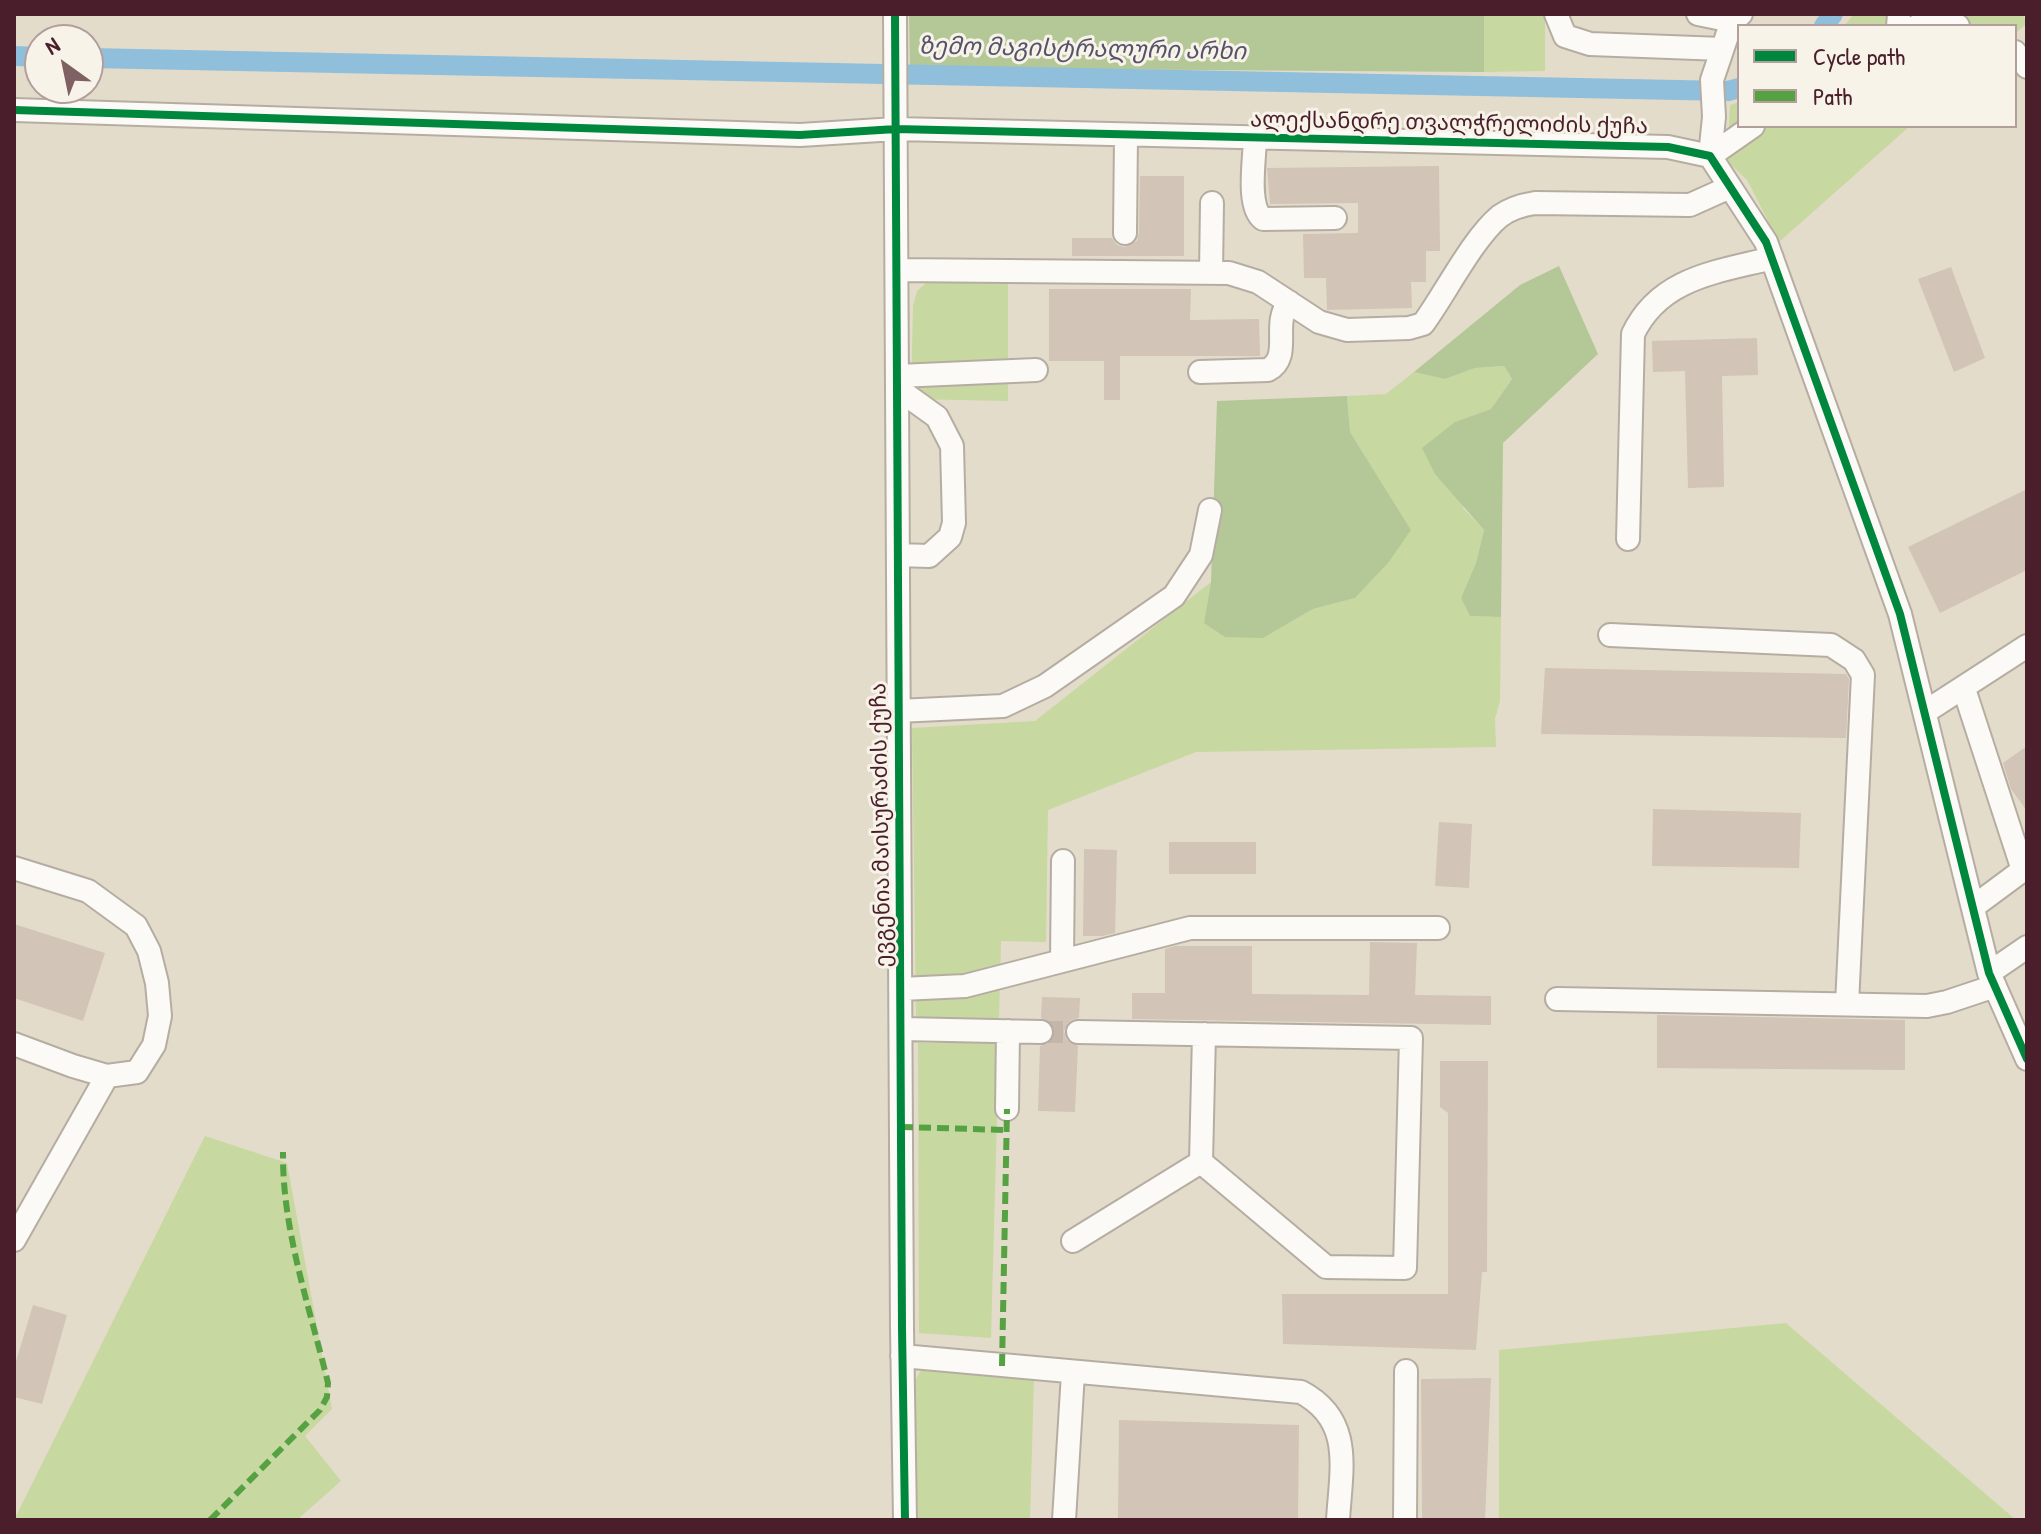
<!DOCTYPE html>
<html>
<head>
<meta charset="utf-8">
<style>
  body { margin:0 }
  #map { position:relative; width:2041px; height:1534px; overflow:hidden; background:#e4dcca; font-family:"Patrick Hand",sans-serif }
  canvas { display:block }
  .frame { position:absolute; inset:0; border:16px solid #4a1f2b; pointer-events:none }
  .legend { position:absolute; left:1737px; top:24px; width:280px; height:104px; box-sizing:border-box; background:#f7f3e8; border:2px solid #b29e9c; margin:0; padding:10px 14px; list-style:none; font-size:24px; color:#4a1f2b }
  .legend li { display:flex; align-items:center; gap:16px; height:40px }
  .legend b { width:40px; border:2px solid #b29e9c }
  .north { position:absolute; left:24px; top:24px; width:80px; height:80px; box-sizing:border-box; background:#f7f3e8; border:2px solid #b29e9c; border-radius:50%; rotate:327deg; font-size:22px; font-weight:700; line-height:32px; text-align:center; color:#4a1f2b }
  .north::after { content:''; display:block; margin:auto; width:28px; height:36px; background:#806163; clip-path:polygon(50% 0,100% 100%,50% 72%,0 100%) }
</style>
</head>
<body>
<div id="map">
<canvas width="2041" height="1534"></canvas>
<div class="frame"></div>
<ul class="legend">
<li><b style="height:10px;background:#00873e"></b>Cycle path</li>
<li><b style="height:10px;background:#56a243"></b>Path</li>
</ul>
<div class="north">N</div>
</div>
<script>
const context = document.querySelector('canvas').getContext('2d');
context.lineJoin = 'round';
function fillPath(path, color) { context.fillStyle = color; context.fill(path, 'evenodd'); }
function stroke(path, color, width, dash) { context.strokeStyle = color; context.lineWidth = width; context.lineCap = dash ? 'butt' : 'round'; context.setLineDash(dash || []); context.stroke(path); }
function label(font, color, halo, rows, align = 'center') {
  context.font = font + ' "Patrick Hand","Noto Sans Georgian",sans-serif'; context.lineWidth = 6; context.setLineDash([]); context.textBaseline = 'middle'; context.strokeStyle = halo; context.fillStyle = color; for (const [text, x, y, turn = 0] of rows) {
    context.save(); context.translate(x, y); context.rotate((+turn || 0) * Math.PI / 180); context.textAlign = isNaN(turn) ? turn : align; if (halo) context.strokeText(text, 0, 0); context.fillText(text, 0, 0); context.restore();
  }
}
const green = new Path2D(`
  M1484,14H1545V71L1484,72Z
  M1854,14H2022L2027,23L2015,34V26H1844Z
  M1739,102V126H1910L1779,242L1747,180L1727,161L1730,105Z
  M1008,281V401L911,399L913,306L917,291L926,283Z
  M1504,366L1512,379L1491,409L1455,422L1463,508L1484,530L1476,563L1461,598L1470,616L1501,617L1500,701L1495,719L1496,747L1196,752L1048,810L1046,942L1001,941L999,1020L916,1017L912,728L1035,721L1211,582L1204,623L1263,638L1313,609L1355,598L1389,562L1411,530L1350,432L1347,396L1386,394L1414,372L1445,379L1475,368Z
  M918,1043H999L991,1338L919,1333Z
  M205,1136L287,1163L332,1409L305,1436L341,1481L297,1520H14Z
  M1786,1323L2016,1520H1499V1350Z
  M934,1366L1034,1378L1030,1520H918L914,1382L922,1369Z`);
const forest = new Path2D(`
  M909,14H1484V72L910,68Z
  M1559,266L1598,354L1503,443L1501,617L1470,616L1461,598L1476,563L1484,530L1435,474L1422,448L1455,422L1491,409L1512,379L1504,366L1475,368L1445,379L1414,372L1520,285Z
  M1347,396L1350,432L1411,530L1389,562L1355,598L1313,609L1263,638L1225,637L1204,623L1211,582L1217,401Z`);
const canal = new Path2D(`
  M1824,26L1833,14
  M14,56L40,57
  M88,58L1728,91L1739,88`);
const building = new Path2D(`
  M1439,166L1440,251H1426V282H1411L1412,308L1327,310L1326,278H1304L1303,234L1358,233V203L1270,204L1267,168Z
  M1140,176H1184V256H1072V238H1112L1117,245L1124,247L1137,241L1139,233Z
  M1951,267L1985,358L1954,372L1918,279Z
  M1049,289H1191L1190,320L1259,319L1260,356H1120V400H1104V361H1049Z
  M1757,338L1758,375L1722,376L1724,487L1688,488L1685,371L1653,372L1652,341Z
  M2027,489V570L1940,613L1908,547Z
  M1545,668L1846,674L1849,679L1846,738L1541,734Z
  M2027,746V811L2011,789L2003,763Z
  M1653,809L1801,813L1799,868L1652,866Z
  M1439,822L1472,824L1469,888L1435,886Z
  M1169,842H1256V874H1169Z
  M1084,849L1117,850L1115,933L1102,936H1083Z
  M14,924L105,953L83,1021L14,998Z
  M1370,942L1417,943L1415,995L1491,996V1025L1132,1019V993H1165V949L1175,946H1252V994L1369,995Z
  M1042,997L1080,998L1079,1018L1071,1020L1064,1031L1066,1039L1078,1046L1075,1112L1038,1111L1040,1046L1048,1044L1055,1033L1053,1025L1041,1018Z
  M1657,1015L1905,1020V1070L1657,1068Z
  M1440,1061H1488L1487,1272H1482L1476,1350L1283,1344L1282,1294H1448V1113L1440,1107Z
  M33,1305L67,1315L42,1404L14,1397V1368Z
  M1491,1378L1485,1520H1422L1421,1379Z
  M1119,1420L1299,1425L1298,1520H1118Z`);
const minorTunnel = new Path2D(`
  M1041,1032H1078`);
const minor = new Path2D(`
  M895,14L902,1328L905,1520
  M1556,14L1565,36L1590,44L1722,49
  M1698,14L1732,21
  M1898,26L1899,14
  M1917,26L1935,20L1958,26
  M2015,52L2027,67
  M14,110L800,135L896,129L1668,147L1710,156L1766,242L1900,614L1989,973L2027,1059
  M1255,137C1255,158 1246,206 1263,219L1335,218
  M1710,156L1714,117L1712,80L1732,21L1741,14
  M1710,156L1753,126
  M1125,233L1126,135
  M897,270L1229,273L1258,282L1319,322L1347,330L1409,328L1423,324C1445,294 1473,238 1500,216C1511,208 1522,205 1535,203L1690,205L1730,187
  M1211,273L1212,203
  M1200,372L1268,370C1293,356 1271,325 1289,302
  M898,376L1036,370
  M898,389L937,417L952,446L954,523L950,537L929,556L898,555
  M1628,539L1633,334C1660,277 1718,272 1772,258
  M1610,635L1831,645L1854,660L1863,675L1847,1004
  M1964,689L2023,870
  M898,711L1003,706L1045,686L1174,596L1201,555L1210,510
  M1925,712L2027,646
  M14,868L88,891L136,926L149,951L157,983L160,1016L154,1045L137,1072L107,1076L73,1066L14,1044
  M1973,907L2027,867
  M1062,961L1063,861
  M1989,973L2027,947
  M901,989L965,986L1190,928H1438
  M1557,999L1927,1006L1947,1002L1995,986
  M902,1029L1041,1032
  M1078,1032L1411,1038L1405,1268L1326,1267L1201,1162L1204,1034
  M1007,1109L1008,1031
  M14,1240L107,1076
  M1073,1241L1201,1162
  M902,1356L1301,1392C1354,1420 1341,1469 1338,1520
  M1064,1520L1073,1373
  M1405,1520L1406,1371`);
const quiet = new Path2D(`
  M901,1127L1007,1130
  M1002,1366L1007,1109
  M210,1520L320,1410L327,1397L328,1383C310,1308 282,1230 283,1152`);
const cycleway = new Path2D(`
  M895,14L902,1328L905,1520
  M14,110L800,135L896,129L1668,147L1710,156L1766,242L1900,614L1989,973L2027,1059`);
const streetNames = [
  ["ალექსანდრე თვალჭრელიძის ქუჩა",1449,124,1],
  ["ევგენია მაისურაძის ქუჩა",882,825,-91]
];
const waterNames = [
  ["ზემო მაგისტრალური არხი",1082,50,1]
];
fillPath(green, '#c7d8a1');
fillPath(forest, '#b3c797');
stroke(canal, '#90bfdc', 20);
fillPath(building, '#d2c4b6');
stroke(minorTunnel, '#c5b6aa', 22, [22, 11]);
stroke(minor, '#b6ada2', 26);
stroke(minor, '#fbfaf7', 22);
stroke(quiet, '#56a243', 6, [12, 6]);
stroke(cycleway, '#00873e', 8);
label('22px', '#4a1f2b', '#f7f3e8', streetNames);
label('italic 24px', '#56526b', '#f7f3e8', waterNames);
</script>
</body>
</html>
